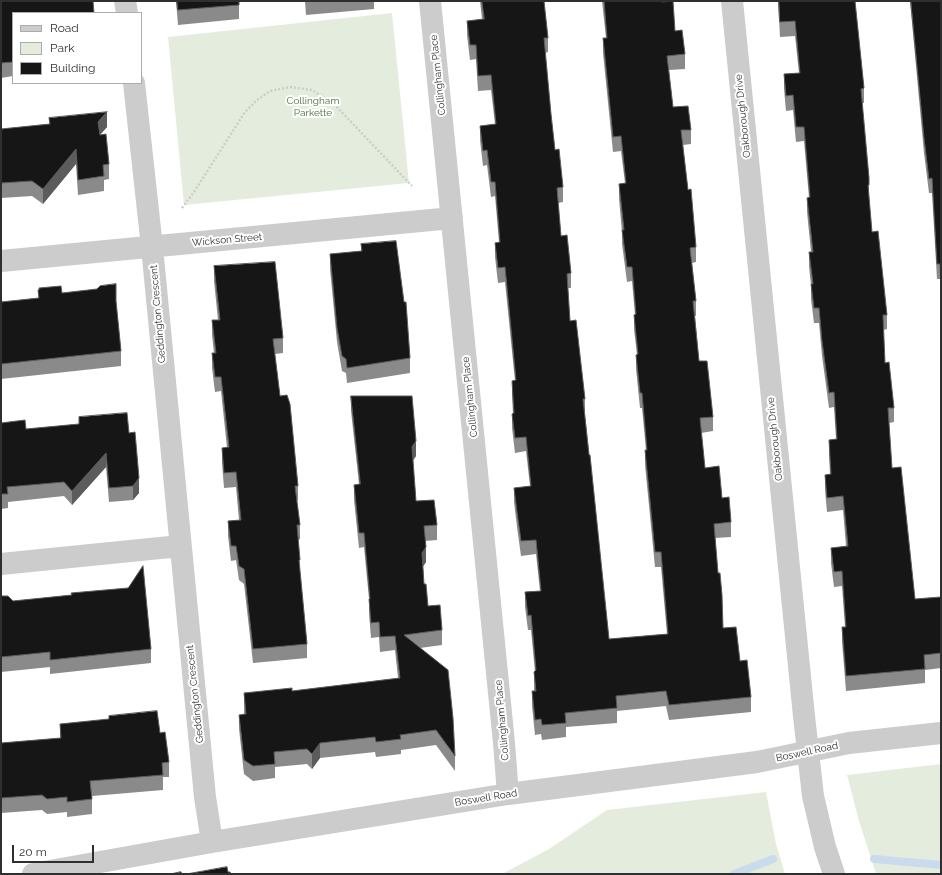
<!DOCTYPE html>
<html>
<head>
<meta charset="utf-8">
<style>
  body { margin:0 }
  #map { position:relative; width:942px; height:875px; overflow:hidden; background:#fff; font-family:Raleway,sans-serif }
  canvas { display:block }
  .frame { position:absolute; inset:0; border:2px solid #2f2f2f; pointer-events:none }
  .legend { position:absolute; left:12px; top:12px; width:130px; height:72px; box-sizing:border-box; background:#fff; border:1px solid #acacac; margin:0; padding:5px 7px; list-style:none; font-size:12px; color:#2f2f2f }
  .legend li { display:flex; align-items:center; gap:8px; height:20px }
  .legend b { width:20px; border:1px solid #acacac }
  .scale { position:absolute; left:12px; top:845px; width:82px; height:18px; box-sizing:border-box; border:2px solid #2f2f2f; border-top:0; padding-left:5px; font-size:12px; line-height:14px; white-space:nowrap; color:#2f2f2f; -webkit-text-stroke:3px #fff; paint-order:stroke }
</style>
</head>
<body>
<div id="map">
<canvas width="942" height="875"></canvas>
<div class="frame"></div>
<ul class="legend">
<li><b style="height:5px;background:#ccc"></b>Road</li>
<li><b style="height:11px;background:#e4eddd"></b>Park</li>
<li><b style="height:11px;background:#161616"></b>Building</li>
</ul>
<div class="scale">20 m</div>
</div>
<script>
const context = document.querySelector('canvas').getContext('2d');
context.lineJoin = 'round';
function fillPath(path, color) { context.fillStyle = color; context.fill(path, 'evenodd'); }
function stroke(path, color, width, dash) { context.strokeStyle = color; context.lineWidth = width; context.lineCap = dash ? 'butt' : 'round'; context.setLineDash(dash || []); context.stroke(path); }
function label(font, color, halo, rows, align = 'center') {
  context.font = font + ' Raleway,sans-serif'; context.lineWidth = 4; context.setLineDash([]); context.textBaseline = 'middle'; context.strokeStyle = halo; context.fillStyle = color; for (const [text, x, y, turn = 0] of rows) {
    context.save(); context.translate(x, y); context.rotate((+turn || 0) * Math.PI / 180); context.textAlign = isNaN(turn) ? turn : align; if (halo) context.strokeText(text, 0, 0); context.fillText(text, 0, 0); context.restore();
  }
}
const green = new Path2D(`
  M392,13L409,183L184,205L168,37Z
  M941,764V874H876L859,821L847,775Z
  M766,792L776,844L785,874H502L549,849L607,810Z`);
const stream = new Path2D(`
  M874,859L941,865
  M734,874L773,859`);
const path = new Path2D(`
  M182,208L194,192L245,112L257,100L270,91L290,87L312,90L334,104L412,186`);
const minor = new Path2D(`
  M125,1L127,13
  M430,1L504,743L508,794
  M732,1L804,716L813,796L825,847L834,874
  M134,83L152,247L205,797L212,842
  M1,261L452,218
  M1,564L180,546
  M33,874L212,842L508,794L757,762L849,743L941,733`);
const wall = new Path2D(`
  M1,1L13,13V76L1,78Z
  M176,1H239V19L178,25Z
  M305,1H374V9L306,15Z
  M480,1H544L548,38V52L545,53L551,114L555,150L563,187V202L558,203L561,236L571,273V288H568L570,321L585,399V414L609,639L667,634L661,567H655L645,465V450H646L642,408H640L636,369V355H637L634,329V315H635L632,281L627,282L622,244V232L619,199V184L625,183L621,151L613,152L603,53V38H606L602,1H662L685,54V69L669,70L673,107L691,130V144L683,145L688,190L696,247V262L692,263L696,301V316H695L699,361L713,417V431L701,433L705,468L722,498L731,522V537L715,538L723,628L740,661L751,697V712L669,720L666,706L617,711V723L566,727V737L542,740L541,734L535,735L532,706V691H534V672H535L531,630H528L525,607V592L540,591L536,554L521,556L517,527L514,502V488L530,486L526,451L515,453L512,428V414H513L512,396V381H515L505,282L498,283L495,257V243L499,242L495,196L491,197L487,165L483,166L480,140V126L495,124L491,90L478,91L476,59L470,60L467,35V21L482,19Z
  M778,1H855L864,88V103H862L869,178V198L872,232L887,315V329L883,330L885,363L894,408V422L889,423L892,468L915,599L941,597V668L925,670V683L846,691L842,642V627H845L842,586L834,587L831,563V548L846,546L843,510L827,512L825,490V475L830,474L829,455V440L836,439L834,407L829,408L822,356L819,323H814L811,299V285L809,267V252H811L807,212V198H809L804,141L796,142L793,110L786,111L784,89V74L799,73L795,36L780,37Z
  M910,1H941V296L940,279H937L932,193H929L924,153Z
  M49,118L107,127L100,135L109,164V179L104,180V191L78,195L76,164L43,204L32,196L1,198V199V129L49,124Z
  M361,244L410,358V373L347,383L346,373L342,371L337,342L330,269V254L361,251Z
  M214,266L283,338V353L275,354L280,396L298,486V500L297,501L300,525V539L298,540L300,572L307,644V658L253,663L244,584L239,580L236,560L231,561L228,536V521L239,520L236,487L224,488L222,463V448H227L221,391L215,392L212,368V353H214L212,335V320H218L214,281Z
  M38,290L116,301L121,351V366L1,379V302L38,298Z
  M351,396L416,456L413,460L416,501L437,525V540L425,541L426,562L423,566L424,584L428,606L442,630V645L420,648L455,756V771L436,745L401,750V754L376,757L375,752L320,758L312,769L307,764L275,767V778L253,781L244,774L239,729V715L244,714V693L292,691L398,678L395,650L380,652L379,637L371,638L369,614V599L364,547L359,548L354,500V485L359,484L351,411Z
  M79,417L129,433L139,493L133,500L109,502L106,467L72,505L64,496L8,502V508L1,509V423L26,429L79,424Z
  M71,593L151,649V663L50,674V667L1,672V596L13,601L71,595Z
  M60,724L160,733L169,762V777H163V790L92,796V814L67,817V812L47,814L42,810L1,813V743L60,738Z`);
const shadedWall = new Path2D(`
  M107,112V127L98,137V122Z
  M76,149V164L43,204V189Z
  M416,441V456L412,462V447Z
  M106,453V467L72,505V491Z
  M139,478V493L133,500V486Z
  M426,547V562L422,568V553Z
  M320,743V758L312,769V754Z`);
const building = new Path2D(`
  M1,1H93L94,13H13V62L1,63Z
  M177,1H239V5L178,10Z
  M482,1H544L548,38H544L551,114L555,150L559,149L563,187L557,188L561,236L567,235L571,273L567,274L570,321L576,320L585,399H583L589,455H590L609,639L668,634L661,552H655L645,450H647L642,393H640L636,355L638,354L634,315L636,314L632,267H627L622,230H624L619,184L626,183L621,136L613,137L603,38H607L604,1H662V2L673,1L675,31L682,30L685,54L667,56L673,107L688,106L691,130H681L688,190L691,189L696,247L690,248L696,301H693L699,361H707L713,417L700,418L705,468L719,466L722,498L729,497L731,522L714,524L718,573H720L722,595L723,628L736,627L740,661L747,660L751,697L669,705L666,691L616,696L617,708L565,713L566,723L542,725L541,719L535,720L532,691H536L534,672L536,670L531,615L528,616L525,592L541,591L536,540L521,541L517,512L514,488L531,486L526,437L515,438L512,414L514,413L512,381L516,380L505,267L498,268L495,243L500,242L495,182H491L487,150L483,151L480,126L496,124L491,75L478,76L476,45H470L467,21L484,19Z
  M779,1H855L864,88L861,89L869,178V185H868L872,232L878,231L887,315H883L885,363L889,362L894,408H888L892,468L901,467L915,599L941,597V653L924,655L925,669L846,676L842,627H846L842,571L834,572L831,548L848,546L843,496L827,498L825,475L831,474L829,440L837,439L834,392L829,393L822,341L819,308H814L811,284H813L809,252H813L807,198L810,197L804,127H796L793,95L786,96L784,74L800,73L795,21L780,22Z
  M911,1H941V281L940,264H937L932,178L929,179L924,138Z
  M107,112L98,122L100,135L106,134L109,164L103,165L104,176L78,180L76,149L43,189L32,181L1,183V129L50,124L49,118Z
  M396,241L404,302H406L410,358L347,368L346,359L342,356L337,328L330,254L362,251L361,244Z
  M275,262L283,338L273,339L280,396L287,395L290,404L298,486H295L300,525H297L300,560H299L307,644L253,649L244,569L239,566L236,546H231L228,521L241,520L236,472L224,473L222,448L229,447L221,377H215L212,353H216L212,320H220L214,266Z
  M116,284V301L121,351L1,364V302L39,298L38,290H39V288L61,286L62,293L97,289L100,286Z
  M351,396H412L416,441L412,447L416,501L434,500L437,525L424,526L426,547L422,553L424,584H426L428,606L440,605L442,630L404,635L448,670L453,718L455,756L436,730L400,735L401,739L376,742L375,737L320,743L312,754L307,749L274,752L275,764L253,766L244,760L239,715L246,714L244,693L292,688V691L400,678L395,636L380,637L379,622L371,623L369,599H370L364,533H359L354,485L360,484Z
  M127,413L129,433L135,432L139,478L133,486L109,488L106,453L72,491L64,482L7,487L8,494H1V423L25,420L26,429L79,424V417Z
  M143,566L151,649L50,660V652L1,657V596H8L13,601L72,595L71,593L128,588Z
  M157,711L160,733L165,732L169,762L162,763L163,775L90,781L92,799L67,802V797L47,799L42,795L1,798V743L61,738L60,724L109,719V716Z
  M227,867L228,872H230L231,874H187Z
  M181,872L182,874H171Z`);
const streetNames = [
  ["Collingham Place",438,75,-96],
  ["Oakborough Drive",743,116,-96],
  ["Wickson Street",227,240,-5],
  ["Geddington Crescent",158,314,-95],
  ["Collingham Place",470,397,-96],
  ["Oakborough Drive",775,439,-96],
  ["Geddington Crescent",195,694,-96],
  ["Collingham Place",502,720,-95],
  ["Boswell Road",807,752,-12],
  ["Boswell Road",486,798,-9]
];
const parkNames = [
  ["Collingham",313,101],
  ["Parkette",313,113]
];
fillPath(green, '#e4eddd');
stroke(stream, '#c9dbed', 8);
stroke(path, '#ccc', 2.5, [2, 2]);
stroke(minor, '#ccc', 22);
fillPath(wall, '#8a8a8a');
fillPath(shadedWall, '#5c5c5c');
fillPath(building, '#161616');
stroke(building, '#5c5c5c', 1);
label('10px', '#2f2f2f', '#fff', streetNames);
label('10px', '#4e6c3c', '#fff', parkNames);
</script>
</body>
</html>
